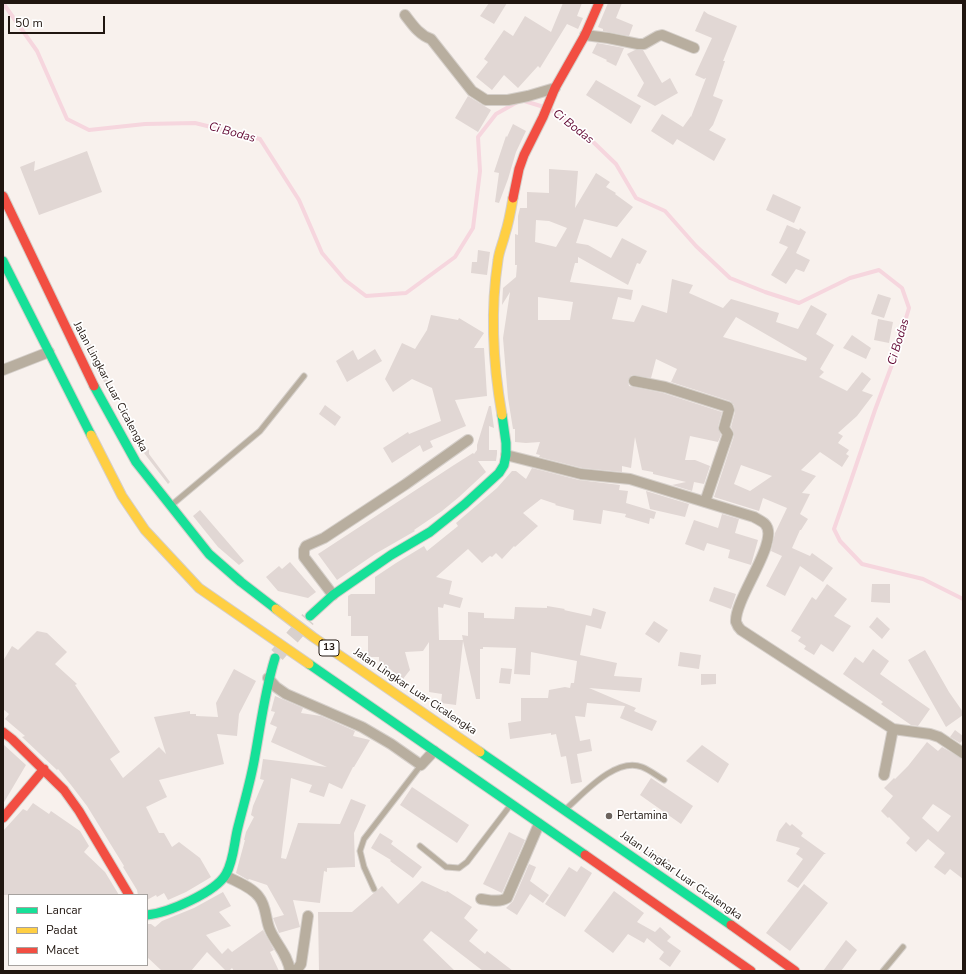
<!DOCTYPE html>
<html>
<head>
<meta charset="utf-8">
<style>
  body { margin:0 }
  #map { position:relative; width:966px; height:974px; overflow:hidden; background:#f8f1ed; font-family:"Nunito Sans",sans-serif }
  canvas { display:block }
  .frame { position:absolute; inset:0; border:4px solid #201610; pointer-events:none }
  .legend { position:absolute; left:8px; top:894px; width:140px; height:72px; box-sizing:border-box; background:#fff; border:1px solid #a6a29f; margin:0; padding:5px 7px; list-style:none; font-size:12px; color:#201610 }
  .legend li { display:flex; align-items:center; gap:8px; height:20px }
  .legend b { width:20px; border:1px solid #a6a29f }
  .scale { position:absolute; left:8px; top:16px; width:97px; height:18px; box-sizing:border-box; border:2px solid #201610; border-top:0; padding-left:5px; font-size:12px; line-height:14px; white-space:nowrap; color:#201610; -webkit-text-stroke:3px #fff; paint-order:stroke }
</style>
</head>
<body>
<div id="map">
<canvas width="966" height="974"></canvas>
<div class="frame"></div>
<ul class="legend">
<li><b style="height:5px;background:#16e098"></b>Lancar</li>
<li><b style="height:5px;background:#ffcf43"></b>Padat</li>
<li><b style="height:5px;background:#f24e42"></b>Macet</li>
</ul>
<div class="scale">50 m</div>
</div>
<script>
const context = document.querySelector('canvas').getContext('2d');
context.lineJoin = 'round';
function stroke(path, color, width, dash) { context.strokeStyle = color; context.lineWidth = width; context.lineCap = dash ? 'butt' : 'round'; context.setLineDash(dash || []); context.stroke(path); }
function fillPath(path, color) { context.fillStyle = color; context.fill(path, 'evenodd'); }
function label(font, color, halo, rows, align = 'center') {
  context.font = font + ' "Nunito Sans",sans-serif'; context.lineWidth = 3.5; context.setLineDash([]); context.textBaseline = 'middle'; context.strokeStyle = halo; context.fillStyle = color; for (const [text, x, y, turn = 0] of rows) {
    context.save(); context.translate(x, y); context.rotate((+turn || 0) * Math.PI / 180); context.textAlign = isNaN(turn) ? turn : align; if (halo) context.strokeText(text, 0, 0); context.fillText(text, 0, 0); context.restore();
  }
}
const stream = new Path2D(`
  M3,3L37,51L67,119L89,130L145,124L195,123L260,139L299,200L322,253L345,280L366,296L406,293L455,257L473,228L480,171L478,137L496,114L521,100L544,107
  M550,109L589,138L616,164L636,198L665,211L696,246L730,278L765,292L799,303L850,278L879,270L902,288L909,308L893,362L875,410L847,492L834,529L840,541L862,564L923,579L963,599`);
const building = new Path2D(`
  M489,3H507L494,24L480,16Z
  M563,3H582L577,16L583,18L578,29L567,24L540,68L538,66L518,88L504,75L492,90L476,77L488,62L484,59L504,30L513,36L525,16L551,32Z
  M608,3H622L616,18L633,25L629,36L603,31V29L598,27Z
  M704,11L708,14L737,26L723,61H725L713,96L723,100L713,125L709,130L726,139L714,161L677,139L673,145L651,131L662,114L683,127L691,116V117L706,78L704,79L695,75L712,38L695,31Z
  M597,43L624,48L616,66L606,61L607,60L592,53Z
  M635,50H643L662,83L670,78L678,93L655,106L637,96L644,83L627,54Z
  M596,80L641,106L631,124L586,95Z
  M468,96L491,110L478,132L455,118Z
  M513,124L526,131L516,152L508,179L499,203L495,202L499,173L494,172L506,136L507,137Z
  M87,151L102,192L39,215L20,167L35,161L34,171Z
  M549,169L578,171L575,208L596,173L610,182L606,187L616,193L615,194L633,207L617,227L584,219L576,243L588,245L611,258L622,238L647,251L640,264L637,263L628,285L578,257V263H575L570,282L633,290L631,300L618,297L612,319L634,322L642,305L667,313L672,279L693,285L689,293L723,308L731,299L779,313L776,322L798,329L811,305L827,314L816,334L834,345L820,369L824,372L819,377L847,391L862,372L871,379L862,391L873,395L857,416L838,433L843,436L838,443L849,450L846,454L849,456L842,467L820,452L801,470L816,476L802,493L810,494L800,514L808,519L801,530H800L792,548L810,556L812,553L833,568L823,582L800,566L785,596L766,586L782,556L771,551L775,533L787,508L763,498L759,511L714,497L734,436V433L731,427L735,412L734,405L730,401L671,382L677,369L656,359L651,378L632,375L628,380L629,386L663,393L722,412L718,427L721,435L718,442L690,436L685,460H695L710,466L704,484L694,482L692,491L672,485L686,482L653,474V472L642,470L635,437L631,468L622,466V472L582,468L539,457L540,455L536,454L540,442L526,443L515,442V429H513L508,398L503,338L510,292L502,305L503,288L516,277L517,265H515V234L518,235V216L520,208H527V192L549,193ZM536,220L549,221L567,228L556,247L535,242ZM538,297L573,302L570,320H538ZM736,317L807,358L806,361L723,337ZM741,465L772,476L750,491L734,484Z
  M773,194L801,207L794,223L766,210Z
  M787,225L799,230L800,228L806,232L796,253L810,260L804,272L796,269L786,284L771,275L788,247L779,243Z
  M478,250L490,252L487,275L471,273L472,262H477Z
  M878,294L891,298L884,318L871,314Z
  M431,315L458,320L459,318L484,333L474,348H484L487,396L455,400L466,426L430,441L433,447L423,452L420,445L392,463L383,448L408,432L409,434L441,421L432,388L412,379L393,392L385,379L402,343L415,349L427,330Z
  M878,319L893,322L889,343L874,340Z
  M852,335L871,348L866,359L843,348Z
  M90,343L111,386L107,388L86,345Z
  M375,349L382,361L347,382L336,361L353,350L358,360Z
  M325,405L341,417L335,426L319,414Z
  M489,406H491L494,428L489,426V450H497V454L496,461H478L486,472L459,497L442,511L414,530L415,531L375,554L337,580L318,554L454,465L473,453L474,454L477,450V445Z
  M149,449V454L170,482L168,484L144,453Z
  M532,468L579,480L620,485L619,490L628,491L626,503L656,512L654,519L650,518L649,524L625,517L626,514L603,510L601,524L573,520L574,510L555,505L556,504L541,499L523,513L538,526L515,547L514,546L502,559L496,553L492,557L490,556L482,563L468,549L436,577L452,581L449,594L463,598L460,608L444,604L443,608L438,607L439,640H463L462,635L468,636V612L484,613V618L514,619L515,607L547,608V606L565,609L564,610L591,616L593,608L606,612L601,629L586,625L580,655L617,663L614,676L642,678L640,692L589,688L636,708L634,711L657,721L652,731L620,718L625,706L587,703L585,717L575,716L580,741L590,739L592,751L577,754L582,782L571,784L566,756L561,757L556,734L551,735V733L510,739L508,723L521,721V698H548L549,690L565,687L570,688L571,683H574L577,661L531,652L530,675L514,674L516,648L483,647V649H480V699H476L463,641L456,705L441,703L442,694L429,692V642L423,651L405,652L410,670L403,679L379,661V657H368V636H351V616H348V596L351,594H375V577L396,563L424,546L427,551L458,526L456,523L497,488L512,471H516L526,479Z
  M646,491L689,504L685,517L650,509Z
  M200,510L244,561L239,565L218,547L193,516Z
  M722,514L739,519L735,533L758,540L751,565L728,558L730,550L707,543L704,551L685,544L694,520L718,528Z
  M290,562L316,592L308,598L278,591L266,577L279,566L282,569Z
  M827,584L847,599L834,616L851,626L833,652L821,644L814,655L804,649L806,646L798,641L801,637L791,631L812,597L816,600Z
  M872,584H890V603L871,602Z
  M714,587L736,594L731,609L709,601Z
  M877,617L890,629L882,639L869,627Z
  M654,621L668,630L659,643L645,634Z
  M37,631L47,633L67,652L55,664L77,684L75,685L120,752L110,759L123,778L159,747L166,754L154,717L190,711V714H196V716L218,717L216,703L234,669L256,681L239,714L237,736L217,734L224,764L159,780L167,797L146,807L159,833H164L172,847L179,842L200,858L211,877L208,879L186,892L168,900L164,893L157,897L156,895L147,900V895H138L137,890L123,867L124,866L87,806L71,785L58,769L57,770L22,737L25,736L5,719L9,714L3,709V661L12,646L18,650Z
  M873,649L889,661L880,674L930,709L918,726L911,725L881,704L883,702L843,674L855,657L863,663Z
  M925,650L949,692L963,712V715L946,727L908,660Z
  M680,652L701,655L699,669L678,666Z
  M501,668L512,669L510,684L499,683Z
  M701,674H716V684L701,685Z
  M275,696L303,708L301,713L321,716L355,731L353,736L370,740L354,767H353L342,789L329,783L324,797L309,792L312,785L291,778L281,858L286,859L298,823L340,824L351,799L366,805L354,833L355,867L327,868V872L324,871L320,903L293,900L300,927L279,933L273,918L284,915L267,885L249,879L248,880L236,873L245,840H244L246,832L254,817L251,815L253,806L264,780L260,779L263,759L327,767L271,742L277,727L270,724L275,712L271,711Z
  M955,730L963,736V740L960,743L950,737Z
  M927,742L938,751L942,747L963,759V879L950,869L945,875L934,867L945,853L928,839L916,852L906,843L910,838L889,817L888,818L881,811L893,796L884,788L894,778L895,779L908,766ZM933,804L951,816L938,832L922,818Z
  M3,744L26,765L3,804Z
  M702,745L729,764L718,783L686,761Z
  M651,778L693,806L681,824L640,795Z
  M412,787L469,825L457,843L400,805Z
  M33,803L49,814L51,811L80,831L89,846L84,852L105,872L119,895H3V831L23,809L27,811Z
  M786,822L790,826L792,824L803,833L801,836L826,854H824L798,888L787,881L803,859L796,854L800,848L776,841L779,831Z
  M509,832L525,840L502,893L483,884Z
  M380,833L393,841L391,844L422,867L413,878L390,861L391,860L371,848Z
  M644,849L670,860L668,869L642,851Z
  M529,864L536,867L530,881L549,895L543,903L530,894L517,915L506,908L513,901Z
  M581,866L592,873L565,917L545,904L569,867L577,872Z
  M422,881L446,892L447,891L472,907L464,918L478,930L469,941L485,954L487,951L513,971H483L431,931L423,940L455,971H319L318,912H352L382,886L398,904Z
  M804,884L828,903L790,951L766,933Z
  M614,891L644,913L637,922L655,932L660,927L671,937L667,941L681,951L670,967L659,959L664,952L647,938L644,943L628,934L613,953L584,931Z
  M223,892L231,906L219,912L231,926L206,935L222,954L228,948L232,952L263,930L274,950L270,952L279,971H234L232,968L229,971H226L207,952L191,971H162L147,957V924H151L155,927L162,921L194,908Z
  M846,940L857,950L841,971H823Z`);
const secondaryTunnel = new Path2D(`
  M277,655L308,619`);
const lane = new Path2D(`
  M174,503L260,431L304,376
  M567,808C585,792 616,757 642,767C650,770 657,776 664,780
  M420,846L446,867L459,868L467,862L509,807
  M374,889L364,867L360,851L364,839L421,765
  M883,971L903,947`);
const street = new Path2D(`
  M405,15C412,24 419,35 431,39L472,91L486,100H508L528,96L555,88
  M585,35L608,38L638,44H644L658,36L662,35L694,48
  M3,370L49,352
  M634,381L665,387L728,407L729,410L724,428L728,434L705,502
  M506,455L581,474L630,479L754,517C757,519 762,521 765,524C781,540 734,599 736,622C737,625 739,628 741,630L893,729L930,734L939,737L963,753
  M333,595L304,557V550L306,546L324,538L406,484L468,440
  M268,678L276,687L286,694L362,727L391,744L421,765L434,751
  M884,775L893,729
  M226,876C237,882 252,887 259,897C267,907 265,919 270,930C276,944 288,955 290,971
  M481,899C489,900 499,903 507,898L539,824
  M296,971L301,964L308,916`);
const fast = new Path2D(`
  M3,261L91,435
  M94,386L136,462L209,554L241,582L276,609
  M310,616L333,595L391,555L430,532L465,504L499,473L504,465L506,455V443L502,415
  M309,664L585,855
  M480,752L731,925
  M147,915C168,913 216,892 226,874C234,860 234,842 238,827C244,803 251,780 255,756C261,723 265,690 275,658`);
const slow = new Path2D(`
  M502,415C493,364 490,312 498,260C499,251 503,243 505,234C509,222 511,210 513,198
  M91,435L122,496L145,530L199,588L309,664
  M276,609L313,637L480,752`);
const jam = new Path2D(`
  M3,196L94,386
  M513,198L519,169L524,155L543,117L555,88L585,35L599,3
  M3,732L12,739L64,790L79,811L129,895
  M3,818L44,769
  M585,855L751,971
  M731,925L795,971`);
const markers = [
  [609,816,4,"#6c635d"]
];
const shields = [
  [329,648,20]
];
const shieldNames = [
  ["13",329,648]
];
const streetNames = [
  ["Jalan Lingkar Luar Cicalengka",110,387,62],
  ["Jalan Lingkar Luar Cicalengka",415,692,34],
  ["Jalan Lingkar Luar Cicalengka",681,876,35]
];
const poiNames = [
  ["Pertamina",617,816]
];
const waterNames = [
  ["Ci Bodas",573,127,38],
  ["Ci Bodas",232,133,15],
  ["Ci Bodas",899,342,-73]
];
stroke(stream, '#f6d6de', 4);
fillPath(building, '#e1d7d4');
stroke(secondaryTunnel, '#d8d0cc', 15, [15, 8]);
stroke(lane, '#d5cfca', 7);
stroke(street, '#d5cfca', 12);
stroke(fast, '#d5cfca', 11);
stroke(slow, '#d5cfca', 11);
stroke(jam, '#d5cfca', 11);
stroke(lane, '#b8ae9f', 5);
stroke(street, '#b8ae9f', 10);
stroke(fast, '#16e098', 9);
stroke(slow, '#ffcf43', 9);
stroke(jam, '#f24e42', 9);
for (const [x, y, r, color] of markers) { const dot = new Path2D(); dot.arc(x, y, r, 0, 2 * Math.PI); context.fillStyle = color; context.fill(dot); stroke(dot, '#fff', 1.5); }
for (const [x, y, w] of shields) { const box = new Path2D(); box.roundRect(x - w / 2, y - 8, w, 16, 3); context.fillStyle = '#fff'; context.fill(box); stroke(box, '#201610', 1); }
label('bold 10px', '#201610', null, shieldNames);
label('11px', '#201610', '#fff', streetNames);
label('11px', '#201610', '#fff', poiNames, 'left');
label('italic 12px', '#600631', '#fff', waterNames);
</script>
</body>
</html>
